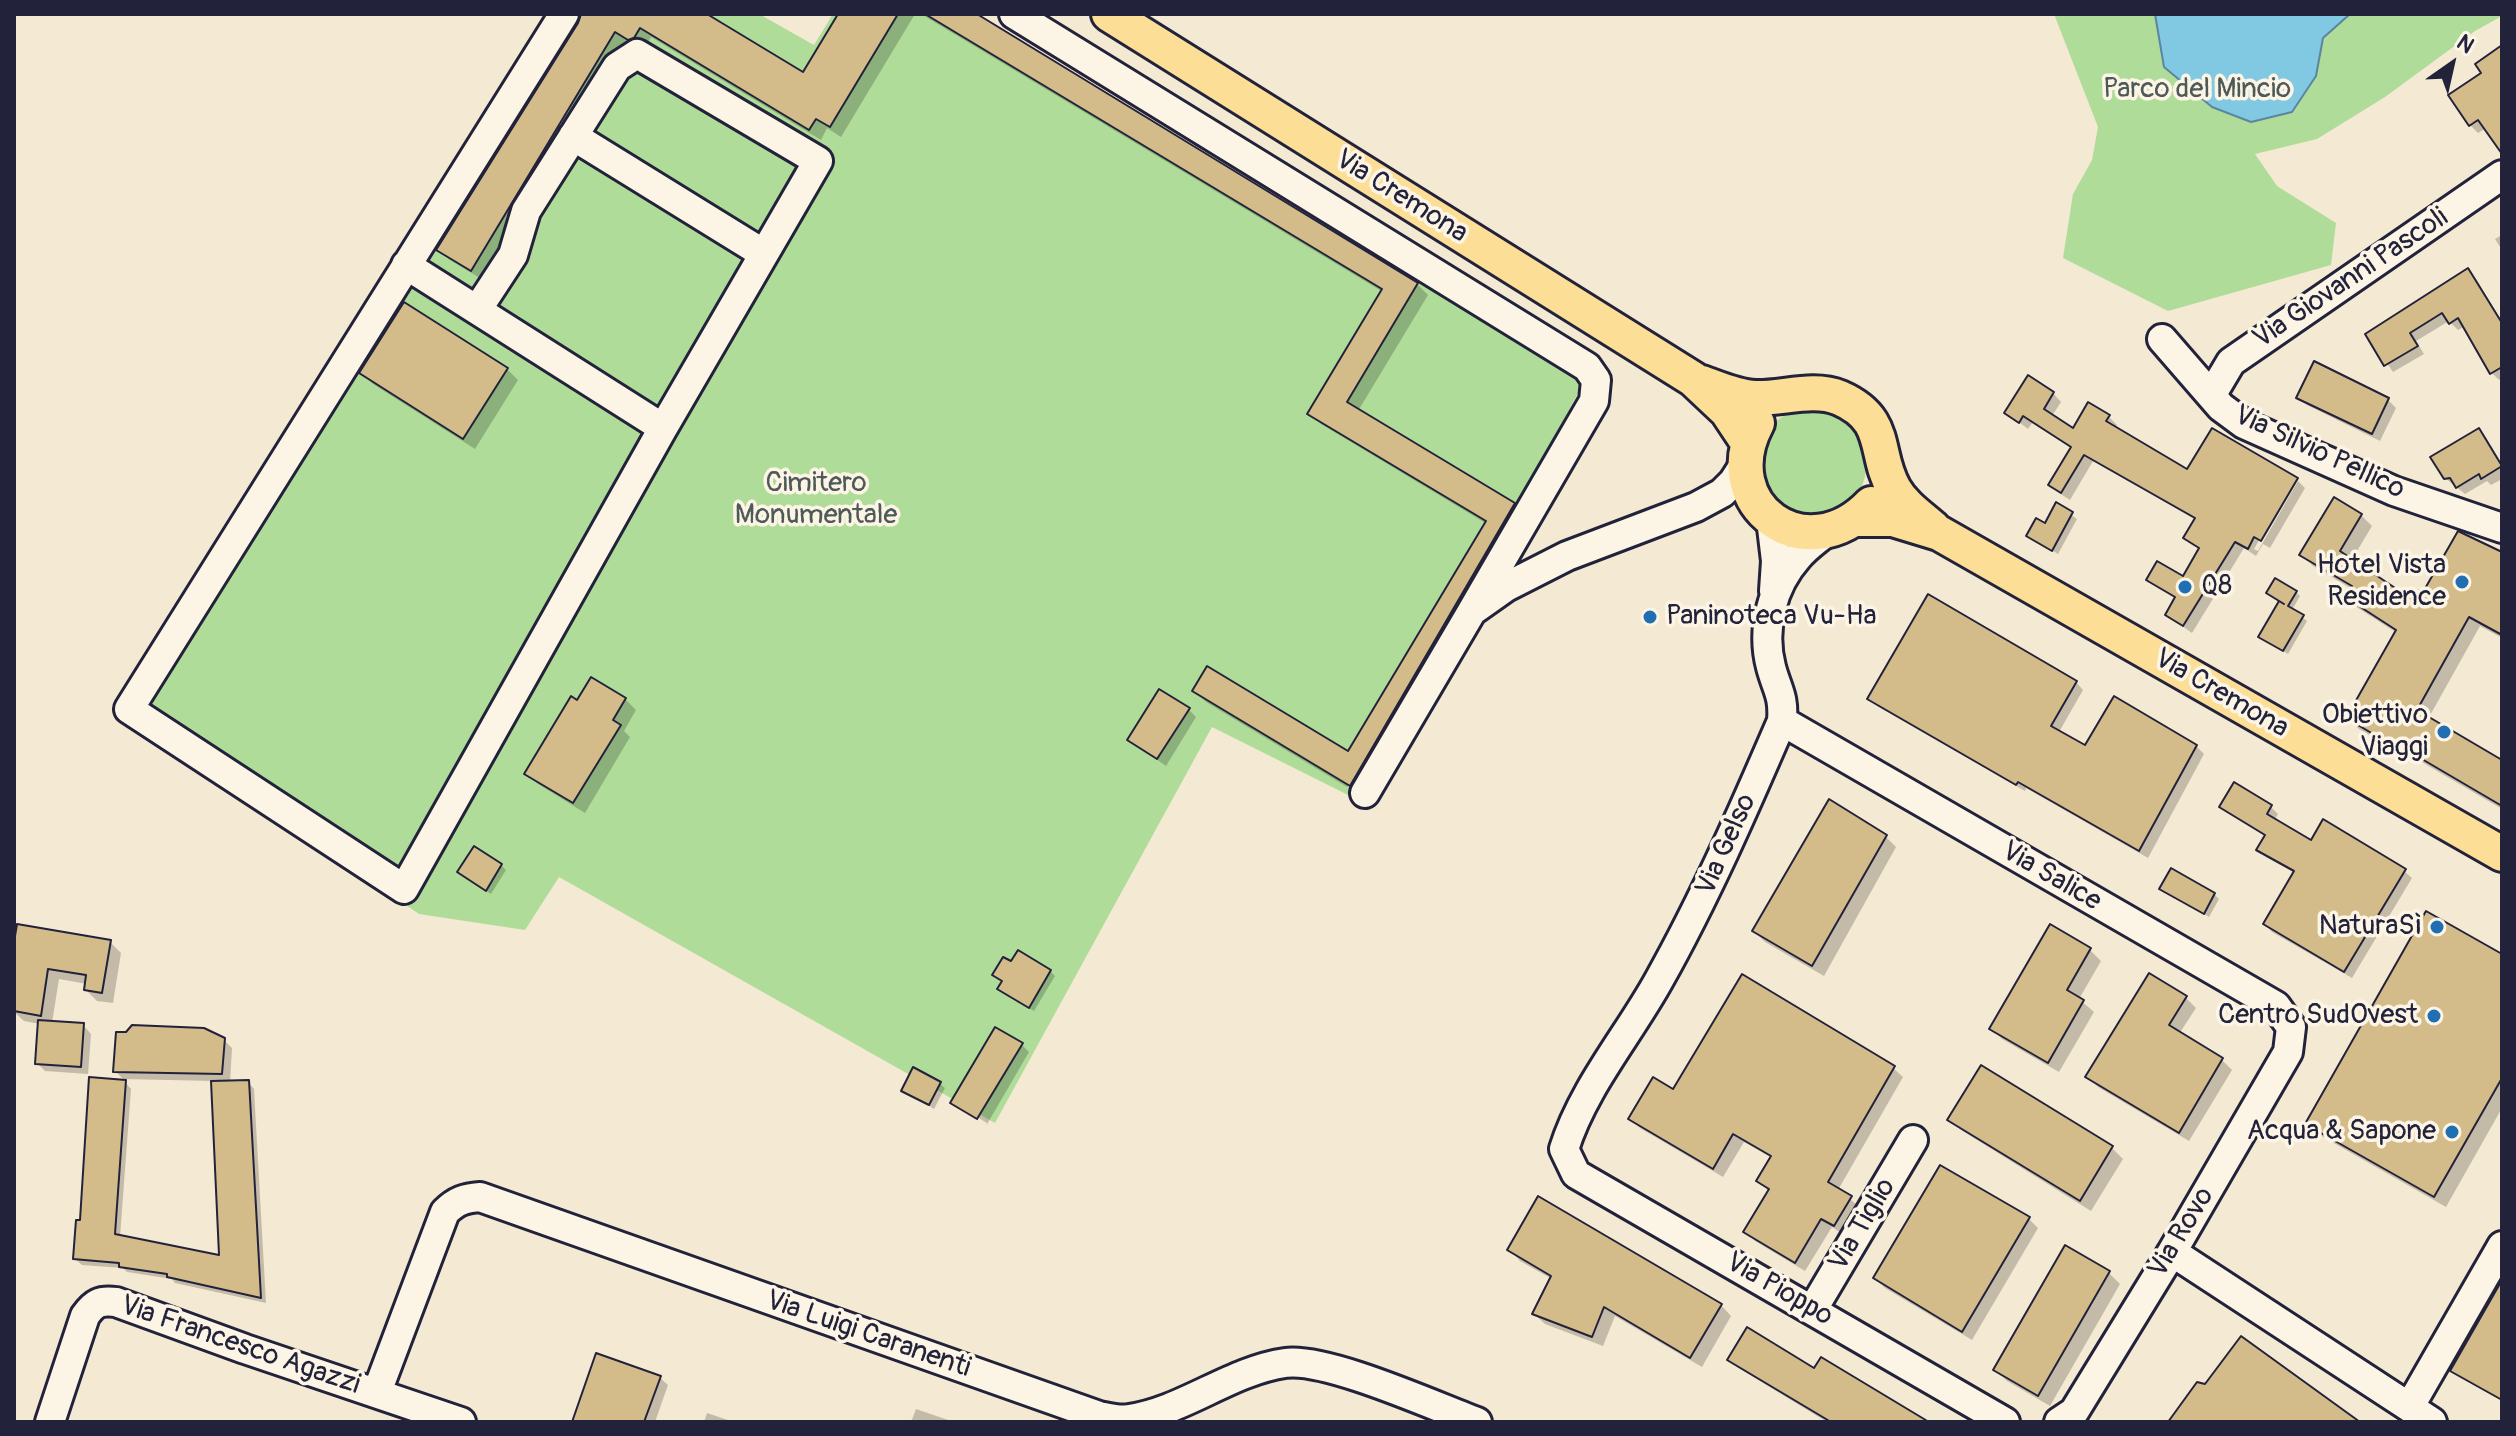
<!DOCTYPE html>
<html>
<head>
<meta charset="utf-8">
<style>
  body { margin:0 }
  #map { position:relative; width:2516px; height:1436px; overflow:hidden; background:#f4e9d3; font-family:Pangolin,sans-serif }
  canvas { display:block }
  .frame { position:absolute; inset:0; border:16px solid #22223b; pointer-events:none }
  .north { position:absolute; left:2412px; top:24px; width:80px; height:80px; -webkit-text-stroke:6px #fcf5e5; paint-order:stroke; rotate:34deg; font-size:22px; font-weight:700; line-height:32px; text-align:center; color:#22223b }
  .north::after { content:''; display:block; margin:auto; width:28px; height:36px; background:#22223b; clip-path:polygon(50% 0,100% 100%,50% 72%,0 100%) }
</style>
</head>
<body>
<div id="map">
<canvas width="2516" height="1436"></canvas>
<div class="frame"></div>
<div class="north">N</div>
</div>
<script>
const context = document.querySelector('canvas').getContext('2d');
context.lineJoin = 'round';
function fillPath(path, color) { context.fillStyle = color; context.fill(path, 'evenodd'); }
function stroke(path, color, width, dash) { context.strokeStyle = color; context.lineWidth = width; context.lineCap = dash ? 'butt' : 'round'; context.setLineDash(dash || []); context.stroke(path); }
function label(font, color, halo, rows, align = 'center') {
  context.font = font + ' Pangolin,sans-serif'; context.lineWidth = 7; context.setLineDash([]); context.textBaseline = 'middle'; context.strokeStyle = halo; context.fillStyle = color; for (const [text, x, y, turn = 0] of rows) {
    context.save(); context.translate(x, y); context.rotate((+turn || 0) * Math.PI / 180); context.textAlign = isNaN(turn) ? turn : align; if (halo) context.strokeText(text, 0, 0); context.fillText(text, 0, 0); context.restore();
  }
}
const green = new Path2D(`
  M572,14H759L814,45L833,14H963L1392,283L1397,306L1416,280L1584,382L1513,514L1350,796L1212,727L995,1123L559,877L525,930L419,914L133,718Z
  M2054,14H2502V16L2475,31L2385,97L2317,139L2255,154L2277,186L2336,223L2331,265L2168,311L2063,258L2073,194L2092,160L2098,127Z
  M1804,408C1888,411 1884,516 1812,517C1807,517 1798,518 1794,517C1784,514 1772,500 1764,494C1761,448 1750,425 1804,408Z`);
const water = new Path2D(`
  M2155,14H2350L2323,38L2316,76L2292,112L2251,122L2212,107L2164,67Z`);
const shadow = new Path2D(`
  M583,14H703L804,75L840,14H915L841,137L827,128L821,140L651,37L645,48L640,50L626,41L483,280L450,260L439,250L580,24Z
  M921,14H972L1417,284L1428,295L1358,411L1514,504L1525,515L1361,796L1350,789L1473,578L1470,577L1347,787L1206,702L1195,691L1349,754L1487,524L1321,424L1310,413L1383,292Z
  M2502,48V147L2486,128L2478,133L2470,125L2483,73Z
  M2502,235V250L2495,239Z
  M2468,271L2476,279L2502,322V378L2499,380L2491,372L2465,326L2458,330L2449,321L2416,341L2424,354L2393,372L2368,335Z
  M405,304L507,369L518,380L475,449L373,384L362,373Z
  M2053,393L2061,402L2052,416L2074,430L2109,417L2117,425L2115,429L2188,472L2295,479L2254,549L2258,551L2298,481L2305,488L2270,548L2263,544L2256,556L2244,548L2192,633L2167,615L2176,599L2149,579H2183L2200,550L2185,537L2196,520L2093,461L2070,500L2059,493L2051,484L2072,448L2032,423L2028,429L2007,413Z
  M2299,397L2388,400L2396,408L2380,441L2307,405Z
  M2478,430L2502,464V479L2491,485L2487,481L2465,494L2445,478Z
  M2057,505L2077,519L2058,554L2029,536L2046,525Z
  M2361,515L2372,526L2351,561L2414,603L2423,594L2502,554V638L2480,626L2428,719L2502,762V809L2398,748L2396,750L2359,729L2348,718L2397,633L2358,608L2347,597L2352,589L2313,566L2302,555Z
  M2296,592L2300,596L2292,610L2307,621L2288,654L2261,637L2281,601Z
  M2076,682L2083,690L2059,732L2086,748L2196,746L2204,754L2148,858L2026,788L2025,791L1877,706L1869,698Z
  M625,699L636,710L624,731L630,737L585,813L538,784L527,773L577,702Z
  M1188,709L1196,717L1166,766L1129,740Z
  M2221,806L2271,807L2278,814L2274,821L2311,843L2404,871L2412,878L2352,978L2272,932L2265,924L2295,873L2266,857L2259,850L2266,837Z
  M1885,836L1896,847L1824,976L1765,942L1754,931Z
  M501,865L506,870L491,894L459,872Z
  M2162,888L2214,894L2219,899L2209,917Z
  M2050,927L2090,950L2101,961L2079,999L2094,1012L2059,1072L2002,1039L1991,1028Z
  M14,932L110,942L121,953L113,1003L97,1001L86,990L87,984L59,979L52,1023L83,1025L91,1034L88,1074L45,1071L37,1063L40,1024L24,1021L14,1012Z
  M2502,956V1108L2446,1207L2318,1134L2307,1123Z
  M1050,971L1055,976L1034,1011L1004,994L999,989L1003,982L994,975Z
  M2186,998L2196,1008L2179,1034L2222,1060L2232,1070L2189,1141L2098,1087L2088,1077Z
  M223,1039L232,1048L230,1083L248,1082L254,1089L266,1303L175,1283L172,1279L127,1272L123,1268L82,1265L75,1259L82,1222L125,1082L131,1089L120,1237L222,1257L213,1081L123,1079L115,1071Z
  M1021,1044L1029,1052L986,1126L987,1123L959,1106V1109L953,1103Z
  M1893,1068L1903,1077L1838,1190L1860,1207L1844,1235L1832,1227L1805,1271L1755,1241L1746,1231L1769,1192L1759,1181L1772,1158L1744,1142L1723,1177L1640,1128L1631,1119L1674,1092Z
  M1981,1068L2112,1148L2123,1159L2091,1211L1961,1130L1950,1119Z
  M940,1084L945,1088L934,1109L904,1090Z
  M2028,1218L2038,1228L1972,1340L1885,1288L1875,1278Z
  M1510,1250L1721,1305L1731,1316L1702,1367L1615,1316L1603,1346L1545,1324L1534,1314L1552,1279L1520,1261Z
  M2109,1273L2120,1284L2050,1406L2007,1381L1996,1370Z
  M1729,1359L1925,1422H1827L1737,1367Z
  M659,1377L668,1385L655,1422H574Z
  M916,1409L954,1422H911Z
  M707,1413L734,1422H704Z`);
const building = new Path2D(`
  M581,14H707L803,72L838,14H898L830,127L816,119L809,130L640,28L634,38L628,40L615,32L471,271L436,250L578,23Z
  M925,14H977L1418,283L1347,402L1515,503L1350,786L1192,691L1207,666L1348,751L1486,521L1307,414L1382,289Z
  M2502,45V154L2478,120L2469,126L2448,95L2481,73L2475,64Z
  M2468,268L2502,323V367L2490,374L2458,318L2449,324L2442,313L2410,333L2418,346L2384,366L2365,334Z
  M404,302L508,368L463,439L359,373Z
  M2314,361L2389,398L2372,434L2296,398Z
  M2028,375L2054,392L2044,409L2073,428L2088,402L2110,415L2106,421L2187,469L2212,428L2298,478L2261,541L2254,537L2248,549L2235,542L2183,626L2165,615L2175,597L2146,580L2157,561L2183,576L2199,548L2183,538L2195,518L2084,455L2061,493L2048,485L2071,447L2023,416L2019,423L2004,413Z
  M2479,428L2502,466L2481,479L2479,474L2456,488L2450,478L2444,479L2430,457Z
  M2334,497L2362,514L2340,551L2413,600L2419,590L2423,592L2458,531L2502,552V635L2469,617L2417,710L2502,760V806L2386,738L2385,741L2346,718L2396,630L2345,597L2352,586L2299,555Z
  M2056,502L2073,512L2052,551L2026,536L2036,518L2045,523Z
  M2275,578L2297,591L2288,606L2304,615L2283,651L2258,637L2279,601L2284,604L2266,593Z
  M1928,594L2077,681L2051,726L2085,745L2114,696L2197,745L2139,851L2018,782L2016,785L1867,699Z
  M591,677L626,698L613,720L621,725L573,803L524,774L571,696L577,700Z
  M1159,689L1190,708L1157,759L1127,740Z
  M2234,782L2272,805L2267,814L2311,840L2323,819L2406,869L2344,972L2263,924L2294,871L2256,850L2265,835L2219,807Z
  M1829,799L1887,835L1812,966L1752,931Z
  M474,846L502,864L486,891L457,872Z
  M2171,868L2215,893L2204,914L2159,889Z
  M2426,911L2502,954V1078L2434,1197L2305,1124Z
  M17,924L111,940L102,993L84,990L86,975L48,969L41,1016L14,1011V942Z
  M2050,924L2091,948L2067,990L2084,1000L2048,1063L1989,1029Z
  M1018,950L1051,970L1029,1008L997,989L1002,981L992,975L1003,957L1011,961Z
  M2149,973L2187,996L2169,1025L2223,1058L2179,1133L2085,1077Z
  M1742,974L1895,1066L1828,1182L1852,1196L1834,1226L1821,1219L1795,1263L1743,1232L1769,1189L1756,1181L1771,1156L1733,1134L1713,1169L1628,1119L1653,1077L1673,1089Z
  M38,1020L84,1023L81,1067L35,1064Z
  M132,1025L204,1028L225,1038L222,1074L113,1072L116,1032H126Z
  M995,1027L1023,1043L977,1119L950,1103Z
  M1981,1065L2113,1146L2080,1201L1947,1120Z
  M913,1067L941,1082L929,1105L901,1091Z
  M89,1077L126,1080L115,1234L219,1255L211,1081L249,1080L261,1298L167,1277V1274L119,1267V1263L73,1259L76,1220H80Z
  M1940,1165L2030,1217L1962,1332L1873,1278Z
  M1538,1196L1722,1304L1690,1358L1604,1307L1592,1337L1532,1314L1551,1276L1507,1250Z
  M2065,1245L2110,1271L2038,1396L1993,1370Z
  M2502,1280V1400L2450,1371Z
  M1747,1327L1814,1368L1821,1357L1929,1422H1831L1727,1360Z
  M2241,1336L2360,1422H2168L2197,1382L2205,1384Z
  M596,1353L661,1376L644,1422H572Z`);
const minor = new Path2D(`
  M1014,14L1587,367L1596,380L1594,401L1472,611
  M573,136L764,254
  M406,265L663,428L404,889L129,709L564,14
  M477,310L513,255L526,211L617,67L637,54L818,161L663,428
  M2162,339L2221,407L2244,424L2394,491L2502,528
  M2212,394L2231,362L2502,175
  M1771,519L1776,561L1774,591
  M1826,532C1817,540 1806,547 1798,557C1772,586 1761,629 1771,667C1777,690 1784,695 1782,721C1744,809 1706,896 1659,980C1628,1036 1583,1088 1564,1149L1576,1174L2005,1422
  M1782,721L2276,1006L2291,1027L2288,1052L2172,1252L2074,1412L2059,1422
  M1365,793L1472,611L1506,587L1567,556L1696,507L1722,493L1733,482L1744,465
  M2172,1252L2432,1422
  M1813,1309L1913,1140
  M377,1392L445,1212C456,1201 465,1198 480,1197L1099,1416C1109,1418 1120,1421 1129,1419C1184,1411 1230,1371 1285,1363C1326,1357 1434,1406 1477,1422
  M2410,1406L2502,1246
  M50,1422L85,1316C94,1303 100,1300 116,1302L245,1349L461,1422`);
const major = new Path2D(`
  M1109,14L1693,379L1727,411L1747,441
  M1702,383C1719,389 1736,397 1755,398C1782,399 1813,387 1840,398C1890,420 1873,453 1894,489C1903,505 1919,516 1933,528
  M1757,423C1713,506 1806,572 1871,504
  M1857,519H1893L1939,533L2502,854`);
const markers = [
  [2462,582,8,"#1f6fb2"],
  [2185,587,8,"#1f6fb2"],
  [1650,617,8,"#1f6fb2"],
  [2444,732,8,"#1f6fb2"],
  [2437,927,8,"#1f6fb2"],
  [2434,1016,8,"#1f6fb2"],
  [2452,1132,8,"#1f6fb2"]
];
const parkNames = [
  ["Parco del Mincio",2197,90],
  ["Cimitero",816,484],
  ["Monumentale",816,516]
];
const streetNames = [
  ["Via Cremona",1401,197,32],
  ["Via Giovanni Pascoli",2351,279,-34],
  ["Via Silvio Pellico",2319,453,25],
  ["Via Cremona",2221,694,30],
  ["Via Gelso",1727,845,-66],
  ["Via Salice",2051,877,30],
  ["Via Tiglio",1863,1225,-59],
  ["Via Rovo",2182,1233,-59],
  ["Via Pioppo",1779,1290,30],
  ["Via Luigi Caranenti",868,1335,19],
  ["Via Francesco Agazzi",240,1346,19]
];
const poiNames = [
  ["Hotel Vista",2446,566],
  ["Residence",2446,598],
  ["Q8",2201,587,"left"],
  ["Paninoteca Vu-Ha",1666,617,"left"],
  ["Obiettivo",2428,716],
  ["Viaggi",2428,748],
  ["NaturaSì",2421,927],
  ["Centro SudOvest",2418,1016],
  ["Acqua & Sapone",2436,1132]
];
fillPath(green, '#b0dc9a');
fillPath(water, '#81c8e2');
stroke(water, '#5b869f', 2);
fillPath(shadow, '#0003');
fillPath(building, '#d3bb8a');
stroke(building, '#22223b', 2);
stroke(minor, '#22223b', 34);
stroke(major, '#22223b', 40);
stroke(minor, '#fcf5e5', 28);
stroke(major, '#fdde96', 34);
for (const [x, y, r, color] of markers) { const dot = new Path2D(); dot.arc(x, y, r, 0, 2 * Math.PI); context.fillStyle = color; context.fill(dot); stroke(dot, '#fcf5e5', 3); }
label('28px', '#4d5a58', '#fcf5e5', parkNames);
label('28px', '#22223b', '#fcf5e5', streetNames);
label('28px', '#22223b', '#fcf5e5', poiNames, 'right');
</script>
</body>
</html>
